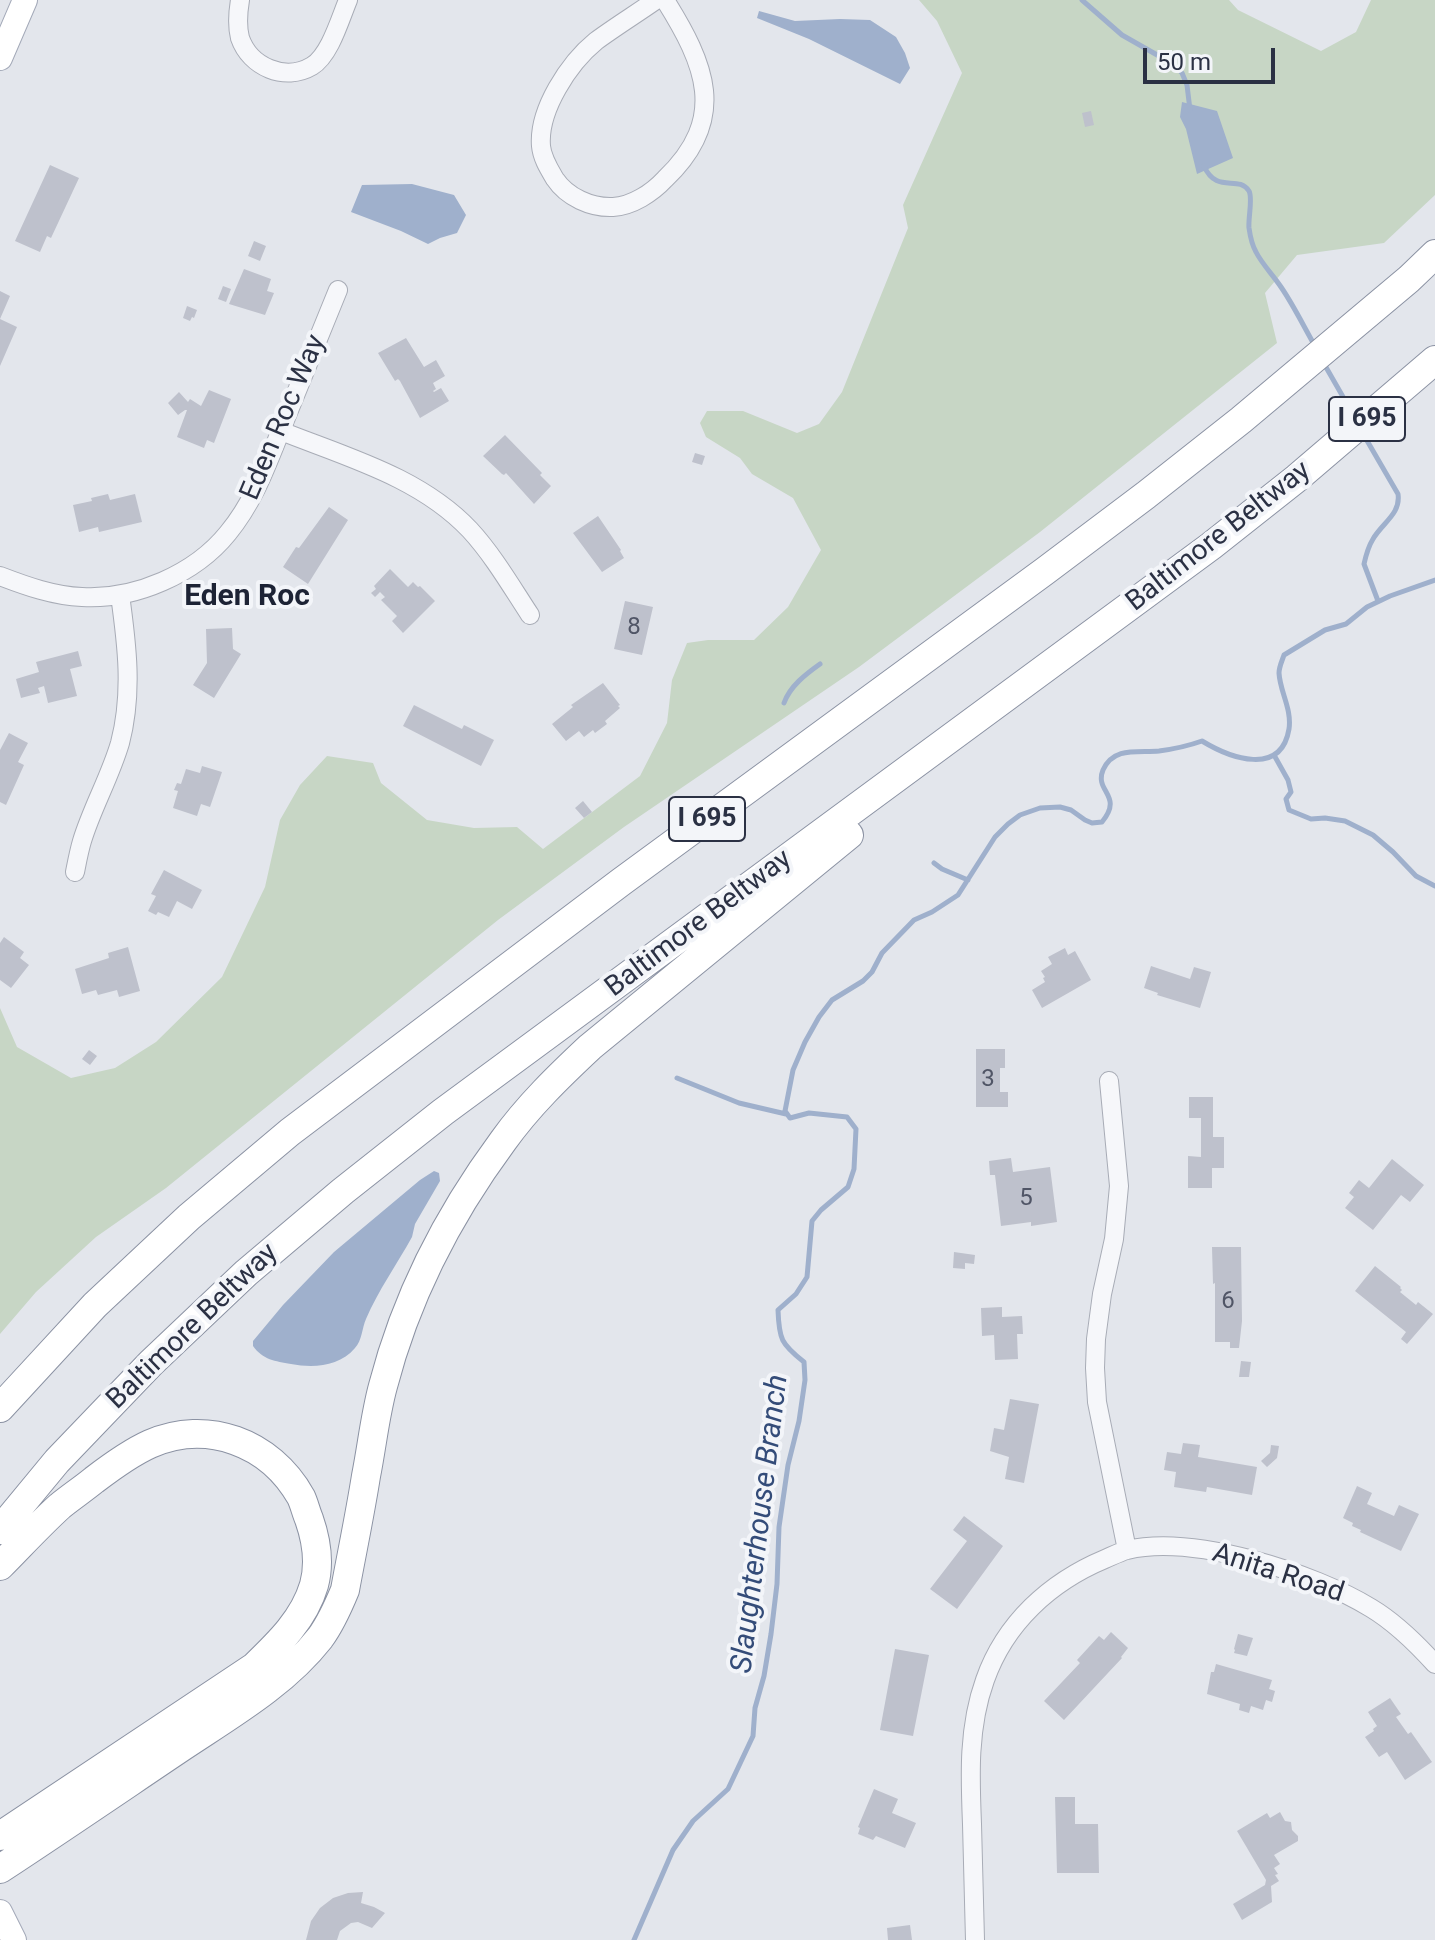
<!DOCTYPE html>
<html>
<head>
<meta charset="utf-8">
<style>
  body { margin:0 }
  #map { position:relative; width:1435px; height:1940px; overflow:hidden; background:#e3e6ec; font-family:Roboto,sans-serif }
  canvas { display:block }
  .scale { position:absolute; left:1143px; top:48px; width:132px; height:36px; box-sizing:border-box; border:4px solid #2b3144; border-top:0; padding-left:10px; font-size:24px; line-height:28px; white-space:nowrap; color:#2b3144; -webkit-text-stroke:6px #f3f5f9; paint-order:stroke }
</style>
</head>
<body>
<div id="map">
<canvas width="1435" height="1940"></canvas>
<div class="scale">50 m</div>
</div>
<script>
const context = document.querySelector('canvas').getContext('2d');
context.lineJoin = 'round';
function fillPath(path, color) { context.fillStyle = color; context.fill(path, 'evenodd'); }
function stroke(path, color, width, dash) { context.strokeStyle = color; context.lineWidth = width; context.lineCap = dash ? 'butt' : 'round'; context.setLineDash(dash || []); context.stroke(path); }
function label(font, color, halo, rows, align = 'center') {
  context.font = font + ' Roboto,sans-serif'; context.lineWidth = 8; context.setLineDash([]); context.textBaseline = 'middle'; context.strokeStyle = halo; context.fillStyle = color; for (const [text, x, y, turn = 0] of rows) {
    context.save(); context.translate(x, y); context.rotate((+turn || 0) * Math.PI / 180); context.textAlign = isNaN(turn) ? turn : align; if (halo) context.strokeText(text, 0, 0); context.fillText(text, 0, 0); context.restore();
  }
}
const green = new Path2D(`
  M919,0H1229L1238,10L1321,51L1356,32L1371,0H1435V195L1384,243L1297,255L1265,293L1277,343L1040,532L859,667L624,827L498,920L166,1188L96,1237L36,1292L0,1334V1008L17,1047L71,1078L115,1068L156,1042L222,977L265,887L280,820L300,785L327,756L373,763L381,783L427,820L474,828L517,827L543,849L640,776L667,723L672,680L687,643L708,640H754L788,607L821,550L793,498L752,474L740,458L706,437L700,423L707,411H743L797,433L819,424L842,392L908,228L903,205L962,73L937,21Z`);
const water = new Path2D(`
  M759,11L795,21L840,19L870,20L896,37L905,53L910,68L900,84L809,39L757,18Z
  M1182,102L1217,111L1233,158L1197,174L1186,129L1180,117Z
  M412,184L454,195L466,215L457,233L440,238L428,244L401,231L351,212L362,185Z
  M434,1171L439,1173L440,1181L415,1224L412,1237C397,1264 378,1291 366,1319C362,1328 362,1341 355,1348C339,1367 313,1368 291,1364C275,1361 263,1360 253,1346V1341L283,1305L334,1252L420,1180Z`);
const stream = new Path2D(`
  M1082,0L1122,35L1173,64L1182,73L1187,85L1190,110
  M1204,166C1217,195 1238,174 1249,191C1253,198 1248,218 1249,228C1250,235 1252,245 1256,252C1262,264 1273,275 1281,287C1294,306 1304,327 1315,346
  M1323,362L1354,416
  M1362,432L1398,494C1401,514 1382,523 1373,539C1368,547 1366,555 1364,564L1378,601
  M784,703C790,686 806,674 820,664
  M1274,755L1288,780L1291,792L1286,799L1289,810L1311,819L1325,818L1345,821L1373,835L1393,852L1416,876L1435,886
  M934,863L942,869L968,880
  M677,1078L739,1103L786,1114
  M634,1940L673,1850L693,1821L728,1789L753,1736L755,1708L764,1676L771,1634L777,1584L779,1527L788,1465L799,1421L805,1380L804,1362C781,1344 779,1339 778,1310L796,1294L807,1277L812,1221L821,1210L848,1187L854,1169L856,1129L847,1117L809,1113L790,1118L785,1111L793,1070L805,1042L819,1017L832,1000L863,981L872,972L882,953L914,920L932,912L958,895L995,837L1008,824L1020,815L1040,808L1060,807L1071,810L1085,820L1092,823L1102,822C1124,795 1094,792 1103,770C1114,746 1139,753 1159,751C1174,749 1188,746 1202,741C1230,758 1281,777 1289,729C1292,709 1280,692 1279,673C1279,667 1282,661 1284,655L1325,630L1346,624L1367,607L1390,596L1435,580`);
const building = new Path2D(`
  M1091,111L1094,125L1085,127L1082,113Z
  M50,165L79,178L51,238L47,236L40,252L15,241Z
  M254,241L266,246L260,261L248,256Z
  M244,269L271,279L267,291L274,293L265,315L229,304Z
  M223,286L231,289L226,302L218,299Z
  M0,291L10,296L0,319Z
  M187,306L197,310L194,318L192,317L190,321L183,318Z
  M0,319L17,327L0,366Z
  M406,338L424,367L436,360L445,376L433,383L436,389L433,391L434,392L441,388L449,401L420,418L400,381L398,379L395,381L378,353Z
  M209,390L231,399L214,443L207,440L204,448L177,437L187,410H185L178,415L168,403L179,392L188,402L190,399L201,406Z
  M505,435L542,473L540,475L551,486L534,504L506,473L504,475L502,474L483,456Z
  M695,453L705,456L702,465L692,462Z
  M108,494L110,500L135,494L142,522L99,532L98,527L79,532L73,505L92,501L91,498Z
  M329,507L348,520L308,584L283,567L296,547L299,548Z
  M598,516L621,550L620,551L624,558L602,572L573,533Z
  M390,569L408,587L413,582L418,587L420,586L435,601L403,633L392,621L397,616L381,600L385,597L380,592L375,597L371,593L376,589L374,586Z
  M625,601L653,607L642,655L614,649Z
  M232,628L233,649L241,654L214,698L193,685L207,663L206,629Z
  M78,651L82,666L70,669L77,696L48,703L44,686L38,688L40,693L21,698L16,679L39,672L36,662Z
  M603,683L620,705L618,706L620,708L605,721L607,724L595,733L593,730L584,737L579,731L566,741L552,724L573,707L571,705Z
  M414,705L462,729L464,725L494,740L481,766L403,726Z
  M9,733L28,743L18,762L24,765L6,805L0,802V750Z
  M202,766L222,772L210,807L201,804L197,816L173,808L178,791L174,790L177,783L181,784L186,769L200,773Z
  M583,801L592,812L584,818L575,808Z
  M164,870L202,890L192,909L177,901L169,917L158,912L156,915L148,911L156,896L151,894Z
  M4,937L24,952L20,958L29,965L11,988L0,980V943Z
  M128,947L140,991L119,997L117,990L98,995L96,990L82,994L75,969L109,958L108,953Z
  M1065,948L1068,955L1075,951L1091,980L1042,1008L1032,990L1045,982L1043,978L1045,977L1041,971L1052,964L1048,957Z
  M1151,966L1190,979L1194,967L1211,972L1200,1008L1157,995L1158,993L1144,988Z
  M976,1049H1005V1068H1000V1092H1008V1107H976Z
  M89,1050L97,1056L90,1065L82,1059Z
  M1189,1097H1213V1137H1224V1168H1212V1188H1188V1156L1201,1157V1118H1189Z
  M1011,1158L1013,1172L1050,1167L1057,1222L1031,1226V1222L1001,1226L995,1175H990L989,1161Z
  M1392,1159L1424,1185L1410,1202L1401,1195L1373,1230L1345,1208L1354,1197L1349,1193L1359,1180L1369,1188Z
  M1212,1247H1241L1242,1321L1239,1348H1230V1342H1215V1283L1213,1284Z
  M954,1252L975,1255L974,1264L965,1263V1269L953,1268Z
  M1375,1266L1401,1287L1400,1288L1402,1290L1400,1292L1416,1305L1418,1302L1433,1314L1407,1344L1401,1339L1406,1332L1355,1291Z
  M1002,1307V1317L1022,1316L1023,1334H1017L1018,1359L995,1360L994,1335L982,1336L981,1308Z
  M1241,1361L1251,1362L1249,1377H1239Z
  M1010,1399L1039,1404L1024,1483L1005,1479L1009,1457L990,1451L994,1428L1004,1430Z
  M1183,1443L1200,1445L1198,1457L1257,1467L1252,1495L1207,1487L1206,1492L1174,1487L1176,1472L1164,1470L1167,1452L1181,1454Z
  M1271,1445L1279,1446L1277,1458L1267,1467L1261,1461L1270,1453Z
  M1357,1486L1372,1493L1367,1504L1394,1516L1399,1505L1419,1514L1401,1551L1360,1532L1361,1530L1352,1526L1353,1523L1343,1518Z
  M964,1516L1003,1546L957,1609L930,1589L967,1541L953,1530Z
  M1111,1632L1128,1648L1121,1657L1122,1658L1064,1720L1044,1701L1080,1663L1077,1660L1099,1636L1104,1640Z
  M1238,1634L1253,1638L1247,1656L1234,1653L1235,1650L1234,1649Z
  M895,1649L929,1655L913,1736L880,1730Z
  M1216,1664L1272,1680L1269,1689L1275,1691L1272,1702L1266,1700L1263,1710L1251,1706L1249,1713L1239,1710L1240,1704L1207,1694L1211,1672H1214Z
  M1390,1698L1401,1714L1396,1717L1408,1734L1411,1732L1432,1762L1405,1780L1387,1752L1379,1757L1365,1737L1374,1731L1373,1729L1377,1726L1368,1712Z
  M874,1789L898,1799L892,1813L916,1823L905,1848L876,1836L873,1840L858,1834L860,1828L858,1827Z
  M1055,1797H1075V1824H1098L1099,1873H1057Z
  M1280,1812L1285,1821L1291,1822L1292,1830L1298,1836V1841L1274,1855L1280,1864L1274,1868L1278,1874L1275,1875L1279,1881L1271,1886L1272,1902L1242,1920L1233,1904L1265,1885L1266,1880L1237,1831L1267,1813L1270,1818Z
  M363,1892L361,1903L374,1907L385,1913L372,1928L358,1922L351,1923L340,1931L337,1940H306L311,1921L320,1908L333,1898L348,1893Z
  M910,1925L912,1940H888L887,1928Z`);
const minor = new Path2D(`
  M240,0C238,12 237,26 240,38C250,67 285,82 312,66C330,55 340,19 348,0
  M656,0C636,14 615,27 596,41C569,63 538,110 541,146C542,158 549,169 555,179C567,197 591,208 613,207C632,206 652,193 665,179C729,118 705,64 665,0
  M281,431C346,457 420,477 470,530C493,555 511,586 530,615
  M0,576C26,586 54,596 82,597C135,600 195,574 228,533C255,500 267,464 283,425C301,380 320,335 338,290
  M75,872C77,862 79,851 82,841C92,808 110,777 120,743C133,693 127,645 120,595
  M1109,1081L1119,1186L1114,1239L1102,1294L1096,1339L1095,1368L1097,1402L1127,1550
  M975,1940C974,1901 973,1863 972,1824C970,1776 968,1727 985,1680C1005,1623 1050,1582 1105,1559C1112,1556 1120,1552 1127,1550C1194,1534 1314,1573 1371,1608C1396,1623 1416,1643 1435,1664`);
const major = new Path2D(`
  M0,58L25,0
  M0,1912L14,1940`);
const highway = new Path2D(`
  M0,1408L95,1305L189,1217L290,1132L621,882L1045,571L1146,495L1241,420L1409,279L1435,254
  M0,1530L57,1461L151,1363L246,1273L343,1191L443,1112L1211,546L1297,478L1435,360
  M0,1566C20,1546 39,1525 60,1506C71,1497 83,1489 94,1480C111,1467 130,1453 150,1444C207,1419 270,1442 301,1497C304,1503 306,1512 309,1519C316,1539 320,1563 314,1585C304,1619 279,1643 254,1667L0,1836
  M0,1869C61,1829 121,1788 182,1747C230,1715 284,1684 320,1638C331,1623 338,1607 345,1590C352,1552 360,1514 366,1476C372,1446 375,1415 383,1386C406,1297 449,1214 503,1141C528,1106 559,1076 590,1047L849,835`);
const numberNames = [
  ["8",634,628],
  ["3",988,1080],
  ["5",1026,1199],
  ["6",1228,1302]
];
const shields = [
  [1367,419,76],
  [707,819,76]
];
const shieldNames = [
  ["I 695",1367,419],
  ["I 695",707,819]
];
const streetNames = [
  ["Eden Roc Way",284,418,-67],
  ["Baltimore Beltway",1219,537,-38],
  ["Baltimore Beltway",699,924,-37],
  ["Baltimore Beltway",193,1327,-44],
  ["Anita Road",1278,1574,18]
];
const neighbourhoodNames = [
  ["Eden Roc",247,597]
];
const waterNames = [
  ["Slaughterhouse Branch",761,1524,-83]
];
fillPath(green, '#c7d6c5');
fillPath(water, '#9fb0cc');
stroke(stream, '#9fb0cc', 5);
fillPath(building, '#bec1cc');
stroke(minor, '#a8acb6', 20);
stroke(major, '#a3a9b8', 26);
stroke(highway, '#8b92a3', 30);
stroke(minor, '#f6f7fa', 18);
stroke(major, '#fff', 24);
stroke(highway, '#fff', 28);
label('24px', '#505566', null, numberNames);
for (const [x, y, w] of shields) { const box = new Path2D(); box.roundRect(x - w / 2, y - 22, w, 44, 6); context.fillStyle = '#f3f5f9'; context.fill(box); stroke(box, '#2b3144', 2); }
label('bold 26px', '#2b3144', null, shieldNames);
label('28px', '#2b3144', '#f3f5f9', streetNames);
label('bold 30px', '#1d2335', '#f3f5f9', neighbourhoodNames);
label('italic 30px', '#344c79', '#f3f5f9', waterNames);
</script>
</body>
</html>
